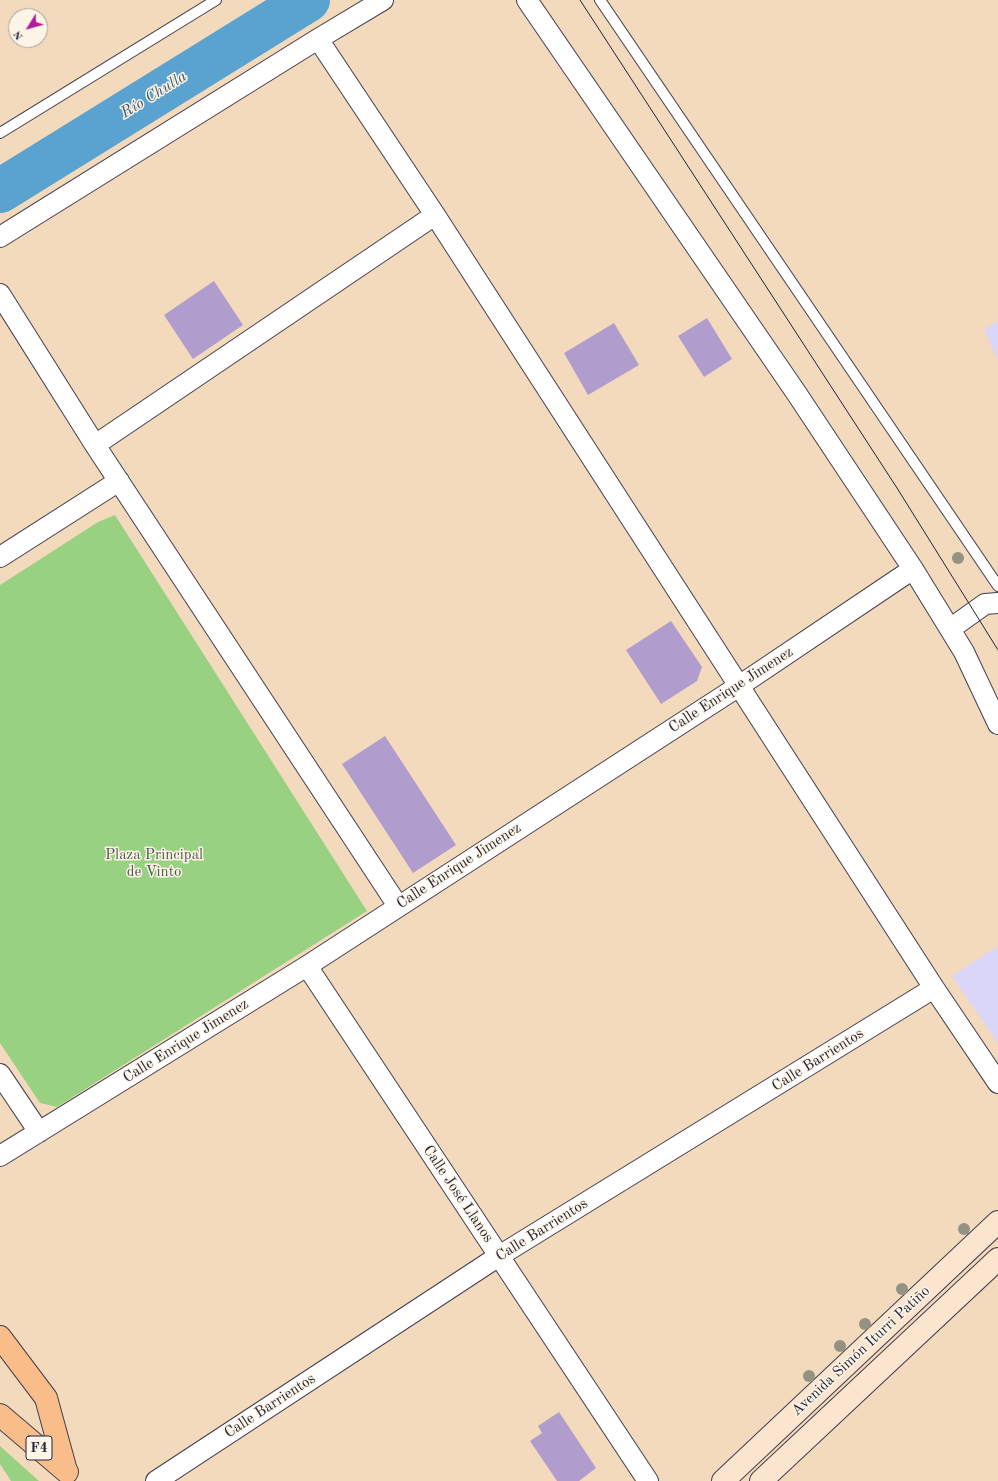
<!DOCTYPE html>
<html>
<head>
<meta charset="utf-8">
<style>
  body { margin:0 }
  #map { position:relative; width:998px; height:1481px; overflow:hidden; background:#f4dabd; font-family:"Old Standard TT",serif }
  canvas { display:block }
  .north { position:absolute; left:8px; top:8px; width:40px; height:40px; box-sizing:border-box; background:#fcf5e5; border:1px solid #a5a1a1; border-radius:50%; rotate:233deg; font-size:11px; font-weight:700; line-height:16px; text-align:center; color:#22223b }
  .north::after { content:''; display:block; margin:auto; width:14px; height:18px; background:#b5179e; clip-path:polygon(50% 0,100% 100%,50% 72%,0 100%) }
</style>
</head>
<body>
<div id="map">
<canvas width="998" height="1481"></canvas>
<div class="north">N</div>
</div>
<script>
const context = document.querySelector('canvas').getContext('2d');
context.lineJoin = 'round';
function fillPath(path, color) { context.fillStyle = color; context.fill(path, 'evenodd'); }
function stroke(path, color, width, dash) { context.strokeStyle = color; context.lineWidth = width; context.lineCap = dash ? 'butt' : 'round'; context.setLineDash(dash || []); context.stroke(path); }
function label(font, color, halo, rows, align = 'center') {
  context.font = font + ' "Old Standard TT",serif'; context.lineWidth = 3; context.setLineDash([]); context.textBaseline = 'middle'; context.strokeStyle = halo; context.fillStyle = color; for (const [text, x, y, turn = 0] of rows) {
    context.save(); context.translate(x, y); context.rotate((+turn || 0) * Math.PI / 180); context.textAlign = isNaN(turn) ? turn : align; if (halo) context.strokeText(text, 0, 0); context.fillText(text, 0, 0); context.restore();
  }
}
const built = new Path2D(`
  M998,320V360L984,330Z
  M998,946V1044L952,976Z`);
const green = new Path2D(`
  M115,515L367,911L57,1107L40,1103L0,1043V585L98,522Z
  M0,1446L39,1481H11L0,1464Z`);
const river = new Path2D(`
  M0,191L308,0`);
const building = new Path2D(`
  M214,281L243,325L193,359L164,315Z
  M707,318L732,359L704,377L678,336Z
  M614,323L639,365L588,395L564,353Z
  M671,621L702,667L697,681L661,704L626,650Z
  M385,736L456,845L413,873L342,764Z
  M559,1412L596,1468L579,1481H557L530,1441L542,1433L538,1426Z`);
const service = new Path2D(`
  M600,0L998,586
  M0,133L216,0`);
const minor = new Path2D(`
  M527,0L797,394L913,569L964,652L998,724
  M318,39L435,215L934,988L998,1083
  M0,237L318,39L383,0
  M0,294L95,445L398,906
  M95,445L435,215
  M0,557L119,481
  M950,629L985,604L998,603
  M307,966L648,1481
  M0,1074L39,1132
  M0,1156L307,966L739,686L913,569
  M156,1481L499,1256L934,988`);
const secondary = new Path2D(`
  M723,1481L998,1222
  M761,1481L998,1259`);
const trunk = new Path2D(`
  M0,1337L46,1398L66,1471
  M0,1415L67,1472`);
const tram = new Path2D(`
  M580,0L897,488L998,650`);
const trees = [
  [958,558],
  [964,1229],
  [902,1289],
  [865,1324],
  [840,1346],
  [809,1376]
];
const shields = [
  [39,1448,26]
];
const shieldNames = [
  ["F4",39,1448]
];
const streetNames = [
  ["Calle Enrique Jimenez",731,690,-33],
  ["Calle Enrique Jimenez",459,866,-33],
  ["Calle Enrique Jimenez",186,1041,-32],
  ["Calle Barrientos",818,1060,-32],
  ["Calle José Llanos",458,1194,56],
  ["Calle Barrientos",542,1230,-32],
  ["Avenida Simón Iturri Patiño",861,1351,-43],
  ["Calle Barrientos",270,1406,-33]
];
const parkNames = [
  ["Plaza Principal",154,855],
  ["de Vinto",154,872]
];
const waterNames = [
  ["Río Chulla",154,95,-32]
];
fillPath(built, '#dad6f7');
fillPath(green, '#99d183');
stroke(river, '#5aa3d1', 44);
fillPath(building, '#b09dcd');
stroke(service, '#423e4e', 12);
stroke(minor, '#423e4e', 22);
stroke(secondary, '#423e4e', 24);
stroke(trunk, '#423e4e', 24);
stroke(service, '#fff', 10);
stroke(minor, '#fff', 20);
stroke(secondary, '#fce5cf', 22);
stroke(trunk, '#f8bd88', 22);
stroke(tram, '#22223b', 1);
context.fillStyle = '#949282';
for (const [x, y] of trees) { context.beginPath(); context.arc(x, y, 6, 0, 2 * Math.PI); context.fill(); }
for (const [x, y, w] of shields) { const box = new Path2D(); box.roundRect(x - w / 2, y - 12, w, 24, 3); context.fillStyle = '#fcf5e5'; context.fill(box); stroke(box, '#22223b', 1); }
label('bold 14px', '#22223b', null, shieldNames);
label('15px', '#22223b', '#fcf5e5', streetNames);
label('15px', '#465751', '#fcf5e5', parkNames);
label('italic 16px', '#385677', '#fcf5e5', waterNames);
</script>
</body>
</html>
